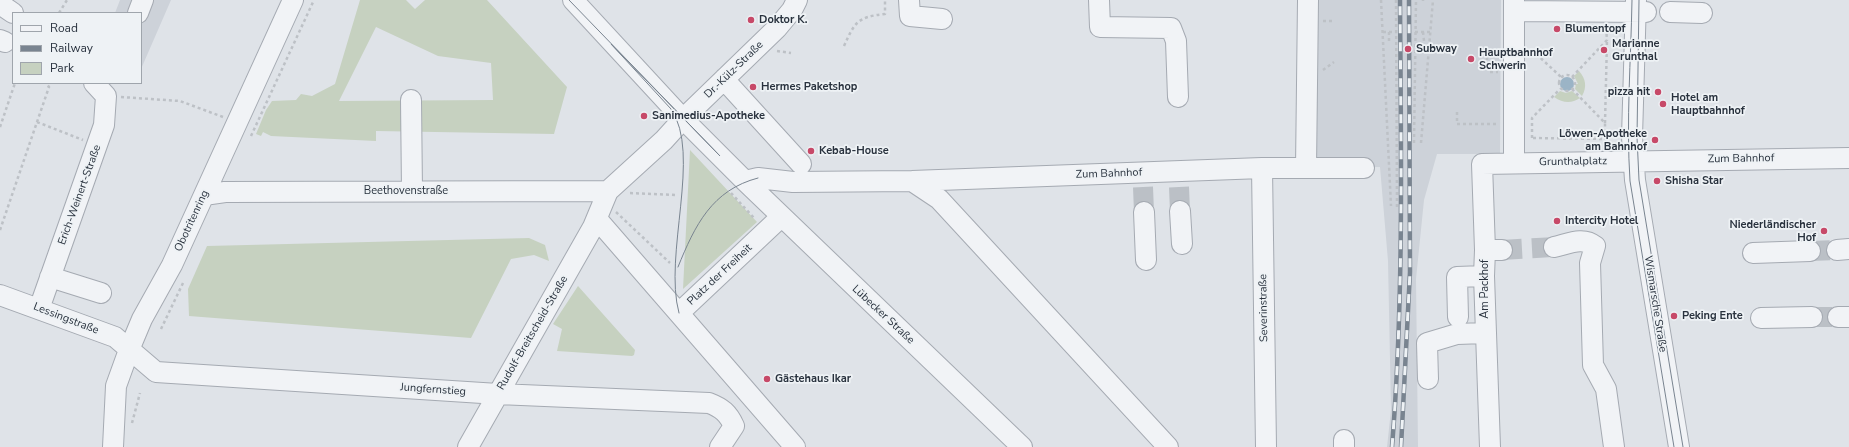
<!DOCTYPE html>
<html>
<head>
<meta charset="utf-8">
<style>
  body { margin:0 }
  #map { position:relative; width:1849px; height:447px; overflow:hidden; background:#dfe3e8; font-family:"Nunito Sans",sans-serif }
  canvas { display:block }
  .legend { position:absolute; left:12px; top:12px; width:130px; height:72px; box-sizing:border-box; background:#eef2f5; border:1px solid #9fa5ac; margin:0; padding:5px 7px; list-style:none; font-size:12px; color:#29323e }
  .legend li { display:flex; align-items:center; gap:8px; height:20px }
  .legend b { width:20px; border:1px solid #9fa5ac }
</style>
</head>
<body>
<div id="map">
<canvas width="1849" height="447"></canvas>
<ul class="legend">
<li><b style="height:5px;background:#f1f3f6"></b>Road</li>
<li><b style="height:5px;background:#798490"></b>Railway</li>
<li><b style="height:11px;background:#c6d1c0"></b>Park</li>
</ul>
</div>
<script>
const context = document.querySelector('canvas').getContext('2d');
context.lineJoin = 'round';
function fillPath(path, color) { context.fillStyle = color; context.fill(path, 'evenodd'); }
function stroke(path, color, width, dash) { context.strokeStyle = color; context.lineWidth = width; context.lineCap = dash ? 'butt' : 'round'; context.setLineDash(dash || []); context.stroke(path); }
function label(font, color, halo, rows, align = 'center') {
  context.font = font + ' "Nunito Sans",sans-serif'; context.lineWidth = 3.5; context.setLineDash([]); context.textBaseline = 'middle'; context.strokeStyle = halo; context.fillStyle = color; for (const [text, x, y, turn = 0] of rows) {
    context.save(); context.translate(x, y); context.rotate((+turn || 0) * Math.PI / 180); context.textAlign = isNaN(turn) ? turn : align; if (halo) context.strokeText(text, 0, 0); context.fillText(text, 0, 0); context.restore();
  }
}
const built = new Path2D(`
  M120,0H171L141,69V13H115Z
  M1316,0H1501L1500,154H1437L1424,200L1416,279L1418,447H1387L1391,410L1388,261L1380,167L1317,168Z`);
const green = new Path2D(`
  M360,0H406L415,9L425,0H487L567,87L554,134L376,131V141L271,136L263,132L261,136L256,134L266,110L272,101L296,100L301,94L312,96L335,84ZM376,27L438,56L491,63L493,100L339,101Z
  M1579,71C1586,79 1587,87 1582,96L1575,89L1576,84H1578L1574,76Z
  M1560,91L1566,93L1572,91L1580,98C1571,104 1563,103 1554,97Z
  M690,150L757,222L683,289Z
  M529,238L545,245L549,261L534,255L511,259L471,338L189,316L188,289L207,246Z
  M578,286L635,350L634,355L632,356L557,351L562,329L553,324Z`);
const water = new Path2D(`
  M1560 84a7 7 0 1 1 14 0a7 7 0 1 1-14 0Z`);
const minorTunnel = new Path2D(`
  M1143,187L1144,212
  M1179,187L1180,211
  M1502,250L1554,247
  M1810,251L1837,250
  M1812,317H1838`);
const path = new Path2D(`
  M1381,0L1391,206
  M1396,0L1397,207
  M1423,0V1
  M59,13L67,0
  M1323,21H1333
  M1383,32H1397
  M1389,32V42
  M1415,32H1432
  M1423,32L1424,41
  M844,46C855,22 857,17 885,14V0
  M1532,50L1561,77
  M777,51L791,53
  M1485,53H1487V67
  M1492,54H1496
  M1323,70L1334,62
  M1490,72H1498
  M1559 83a8 8 0 1 1 16 0a8 8 0 1 1-16 0Z
  M1572,77L1607,40L1606,27
  M1572,89L1605,123V139
  M121,97L180,101L223,117
  M1457,112V124H1498
  M37,122L83,140
  M1605,123L1607,40
  M0,127L15,83
  M251,136L314,0
  M1532,138V118L1560,89
  M1533,138L1605,139L1612,145
  M1414,143L1416,0
  M1421,143L1433,0
  M630,193L676,195
  M731,193L755,219
  M616,212L670,263
  M0,230L49,87L46,83
  M161,329L183,283
  M132,423L140,393`);
const minor = new Path2D(`
  M573,0L683,119L745,181L1022,447
  M909,0L910,16L942,19
  M1099,0L1100,27L1171,28L1176,41L1178,97
  M1636,0L1632,137L1635,180L1679,447
  M0,4L13,13
  M1514,11L1646,12
  M1670,12L1702,13
  M138,13L143,0
  M0,40L5,42
  M725,78L730,86L801,164
  M411,100L412,191
  M1514,163V0
  M1262,168L1266,447
  M1306,168L1308,0
  M745,181L758,178L793,182L912,181L1262,168H1364
  M912,181L939,199L1168,447
  M204,195L225,192L608,191
  M1180,211L1182,244
  M1144,212L1146,260
  M597,219L795,447
  M1554,247C1568,244 1583,236 1595,246L1590,263L1593,365L1606,389L1614,447
  M1485,250H1502
  M1837,250L1849,249
  M1753,253L1810,251
  M50,277L101,293
  M0,295L115,337L156,372L498,394L709,403C722,408 728,413 734,426L720,447
  M39,309L104,125L106,96L94,83
  M679,313L781,217
  M1458,317L1457,277L1484,276
  M1838,317H1849
  M1761,318L1812,317
  M1428,379L1427,343L1457,334L1485,333
  M113,447L116,386L129,350L142,319L172,265L293,0
  M468,447L593,227L608,191L664,140L683,119L777,28L792,10L797,0
  M1344,447V440
  M1490,447L1484,276L1485,250L1482,164L1849,158`);
const tram = new Path2D(`
  M569,0L720,156L611,44L671,109C702,154 663,255 679,313
  M1632,0C1631,60 1626,120 1630,181L1674,447
  M1639,0L1637,137L1639,180L1683,447
  M678,267C695,225 712,190 758,178`);
const rail = new Path2D(`
  M1392,447C1404,298 1401,149 1400,0
  M1401,447L1410,272L1409,0`);
const markers = [
  [751,20,4,"#c74968"],
  [1557,29,4,"#c74968"],
  [1408,49,4,"#c74968"],
  [1604,50,4,"#c74968"],
  [1471,59,4,"#c74968"],
  [753,87,4,"#c74968"],
  [1658,92,4,"#c74968"],
  [1663,104,4,"#c74968"],
  [644,116,4,"#c74968"],
  [1655,140,4,"#c74968"],
  [811,151,4,"#c74968"],
  [1657,181,4,"#c74968"],
  [1557,221,4,"#c74968"],
  [1824,231,4,"#c74968"],
  [1674,316,4,"#c74968"],
  [767,379,4,"#c74968"]
];
const poiNames = [
  ["Doktor K.",759,20],
  ["Blumentopf",1565,29],
  ["Marianne",1612,44],
  ["Grunthal",1612,57],
  ["Subway",1416,49],
  ["Hauptbahnhof",1479,53],
  ["Schwerin",1479,66],
  ["Hermes Paketshop",761,87],
  ["pizza hit",1650,92,"right"],
  ["Hotel am",1671,98],
  ["Hauptbahnhof",1671,111],
  ["Sanimedius-Apotheke",652,116],
  ["Löwen-Apotheke",1647,134,"right"],
  ["am Bahnhof",1647,147,"right"],
  ["Kebab-House",819,151],
  ["Shisha Star",1665,181],
  ["Intercity Hotel",1565,221],
  ["Niederländischer",1816,225,"right"],
  ["Hof",1816,238,"right"],
  ["Peking Ente",1682,316],
  ["Gästehaus Ikar",775,379]
];
const streetNames = [
  ["Dr.-Külz-Straße",734,70,-44],
  ["Zum Bahnhof",1741,159,-1],
  ["Grunthalplatz",1573,162,-1],
  ["Zum Bahnhof",1109,174,-2],
  ["Beethovenstraße",406,191],
  ["Erich-Weinert-Straße",80,195,-70],
  ["Obotritenring",192,221,-65],
  ["Platz der Freiheit",720,275,-43],
  ["Am Packhof",1485,289,-90],
  ["Wismarsche Straße",1655,304,81],
  ["Severinstraße",1264,308,-91],
  ["Lübecker Straße",883,315,43],
  ["Lessingstraße",66,319,21],
  ["Rudolf-Breitscheid-Straße",533,333,-60],
  ["Jungfernstieg",433,390,4]
];
fillPath(built, '#cdd2d9');
fillPath(green, '#c6d1c0');
fillPath(water, '#9bb4c6');
stroke(minorTunnel, '#bbc0c6', 20, [20, 10]);
stroke(minor, '#a5aab2', 22);
stroke(path, '#bdc1c6', 2.5, [3, 3]);
stroke(minor, '#f1f3f6', 20);
stroke(tram, '#798490', 1);
stroke(rail, '#798490', 4.5);
stroke(rail, '#eef2f5', 3, [9]);
for (const [x, y, r, color] of markers) { const dot = new Path2D(); dot.arc(x, y, r, 0, 2 * Math.PI); context.fillStyle = color; context.fill(dot); stroke(dot, '#eef2f5', 1.5); }
label('bold 11px', '#29323e', '#eef2f5', poiNames, 'left');
label('11px', '#29323e', '#eef2f5', streetNames);
</script>
</body>
</html>
